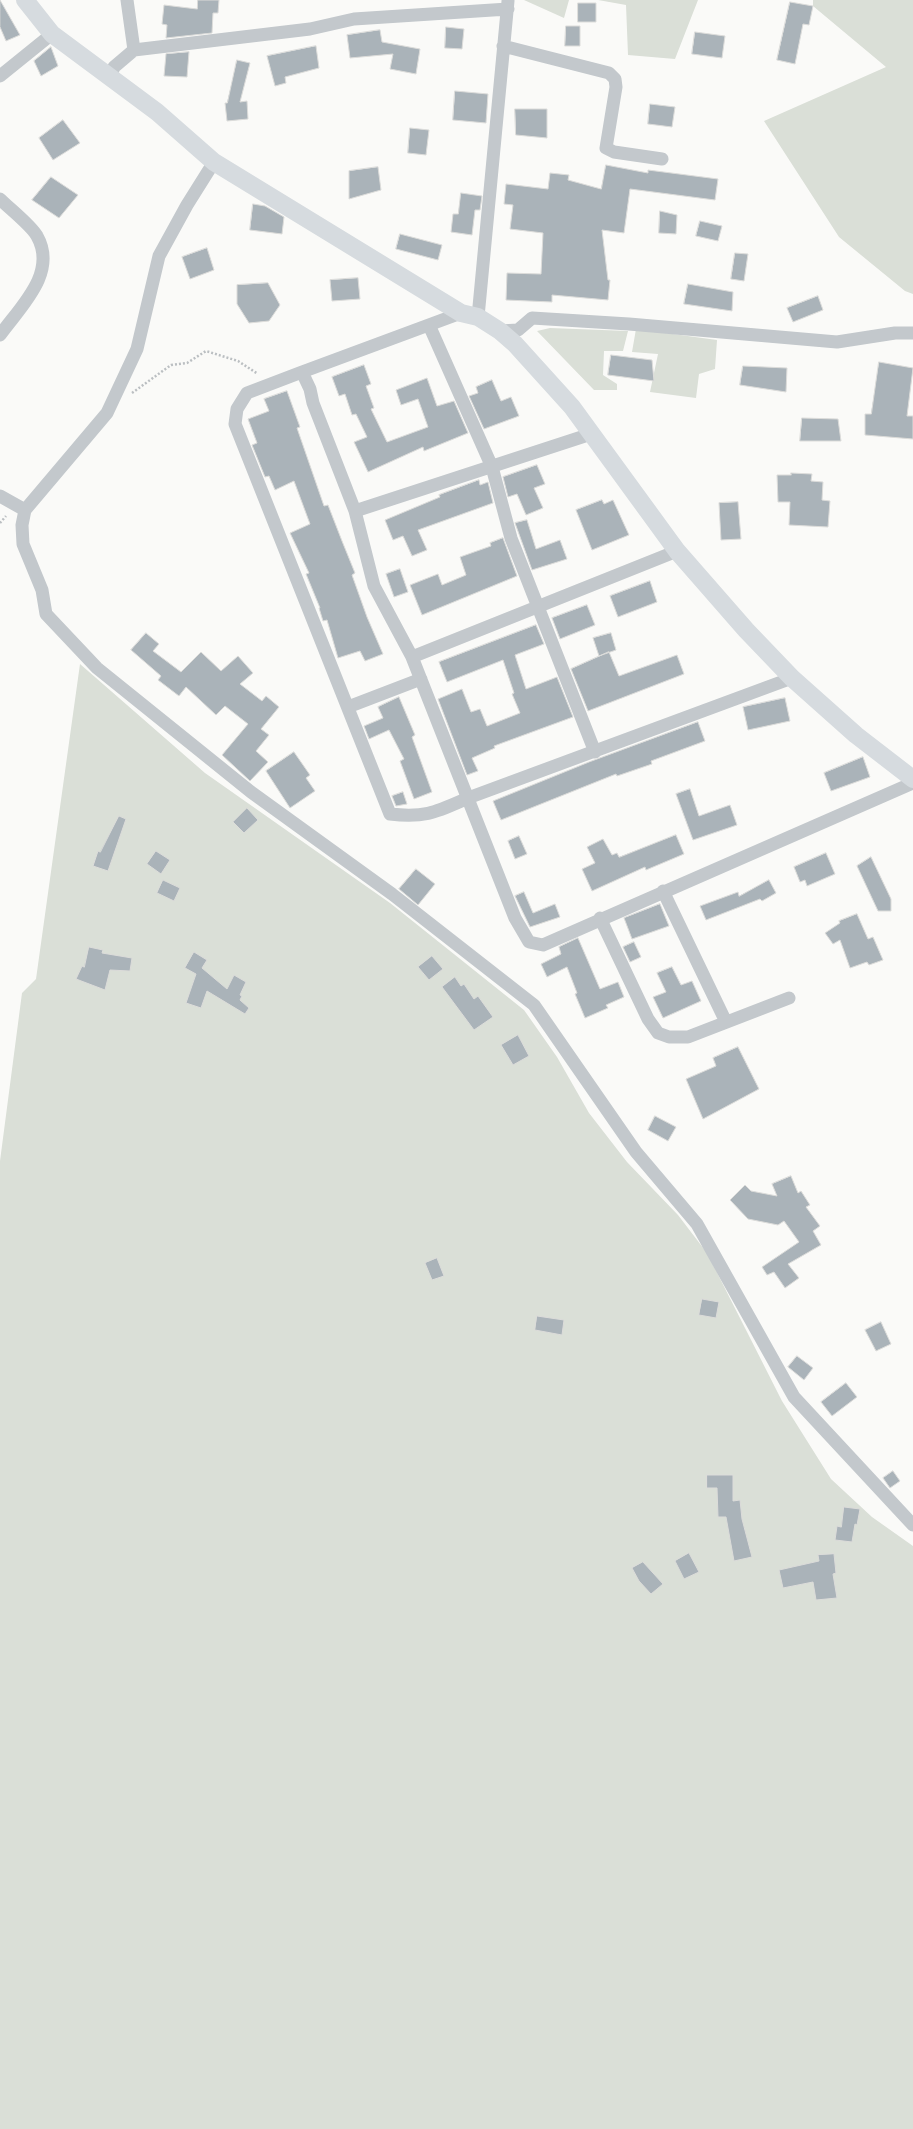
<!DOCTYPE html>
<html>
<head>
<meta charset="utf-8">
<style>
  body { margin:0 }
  canvas { display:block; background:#fafaf8 }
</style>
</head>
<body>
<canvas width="913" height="2129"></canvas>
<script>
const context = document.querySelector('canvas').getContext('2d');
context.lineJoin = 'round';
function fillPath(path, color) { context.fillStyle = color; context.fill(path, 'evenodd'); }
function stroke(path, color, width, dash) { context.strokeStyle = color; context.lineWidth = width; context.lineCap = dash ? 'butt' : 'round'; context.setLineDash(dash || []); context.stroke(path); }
const green = new Path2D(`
  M524,0H569L564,18Z
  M598,0H698L675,59L628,55L626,5Z
  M813,0H913V294L905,291L839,237L764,121L886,67L813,6Z
  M550,328L628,331L623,351H604L603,375L617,384V390H594L537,331Z
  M636,329L717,340L715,369L699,374L696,398L650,392L658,354L632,352Z
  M80,664L205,773L390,903L524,1010L557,1057L589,1113L627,1162L678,1215L707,1253L782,1401L831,1479L872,1517L913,1546V2129H0V1161L22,993L36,979Z`);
const building = new Path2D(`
  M0,0L20,35L6,41L0,27Z
  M198,0H219L218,13H213L212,33L166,38L167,25L162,24L164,5L197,9Z
  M790,2L813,6L809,25L803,24L795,64L777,60Z
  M578,3H596V22H578Z
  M566,26H580V46H565Z
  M446,27L464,29L462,49L445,48Z
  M380,30L382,42L420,49L416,74L390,69L393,54L350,58L347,35Z
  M695,32L725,36L722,58L692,54Z
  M316,46L319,68L285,77L286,83L275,86L267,56Z
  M51,47L58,66L41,76L34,61Z
  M189,52L187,77L164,76L166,54Z
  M237,60L250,63L240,102L247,101L248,119L227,121L225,103H227Z
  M455,91L488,94L486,123L453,120Z
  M650,104L675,107L672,127L648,124Z
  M515,109H547V138L516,135Z
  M63,120L80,143L53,160L39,138Z
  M410,128L429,130L426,155L408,153Z
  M606,165L648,173V170L718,179L715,200L630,189L624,233L602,230L608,280H610L608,300L552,295V302L506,300L507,273L541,274L543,233L510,229L513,205L504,204L506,184L548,189L550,173L569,175L568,180L601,189Z
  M378,167L381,190L349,199V171Z
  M51,177L78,195L59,218L32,200Z
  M461,193L482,196L480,210H475L472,235L451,232L453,214H458Z
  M253,204L265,206L284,217L282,234L250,230Z
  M660,211L677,215L676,234L659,233Z
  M700,221L722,226L718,241L696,236Z
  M400,234L442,245L438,260L396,249Z
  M207,248L214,270L190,279L182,257Z
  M735,253L748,254L744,281L731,279Z
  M358,278L360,299L332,301L330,280Z
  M268,283L280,305L269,321L249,323L237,304V285Z
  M688,284L733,292L732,311L684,304Z
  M818,296L823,310L793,322L787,308Z
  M611,355L652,360L654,381L608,375Z
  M879,362L913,368L907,416H913V439L865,435V414H871Z
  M364,365L371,384L366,386L374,408L371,409L387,442L428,427L418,399L401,405L396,390L427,378L437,406L454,401L468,433L424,451L423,447L368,472L354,442L367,437L356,414L352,415L345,394L339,396L332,377Z
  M743,366L787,368L786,392L740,385Z
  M492,380L501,401L511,397L519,416L484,429L469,396L478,393L476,387Z
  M287,391L300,427L297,428L324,506L328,505L342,541L355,573L352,575L367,617L383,654L365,661L360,651L338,658L327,620L323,621L319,608H320L306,574L309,573L290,533L310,524L294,481L275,490L269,476L265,477L252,445L257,443L248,419L269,411L264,399Z
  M802,418L838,419L841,441H800Z
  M537,465L545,484L534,488L543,508L526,515L517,494L508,497L503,477Z
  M791,473L812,474L811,481L823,482L822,500L830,501L828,527L789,525L790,502H778L777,475H791Z
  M479,480L480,485L488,482L493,503L418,530L427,550L412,556L403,536L393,540L385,520L440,497L439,495Z
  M602,500L604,504L613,500L629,535L592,550L576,510Z
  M738,502L741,539L721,540L719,503Z
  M527,520L536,549L560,540L567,559L532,570L515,523Z
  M503,538L517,576L422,615L410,585L438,574L442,585L466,575L460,557L491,546L490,543Z
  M400,569L408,592L394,597L386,574Z
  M650,581L657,602L618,617L610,596Z
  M587,605L595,625L560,639L552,618Z
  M536,625L544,644L515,655L526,689L557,677L573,717L494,746L495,748L472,758L478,771L467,775L438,699L462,689L471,712L480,709L487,726L520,713L512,694L514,693L503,660L447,682L439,662Z
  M146,633L159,644L153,651L181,672L201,652L221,671L238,656L253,673L240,684L262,701L266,696L279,707L261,729L269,735L256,751L268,762L250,781L222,755L248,724L225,706L216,715L186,687L179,696L158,680L161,676L131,650Z
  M611,633L616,650L599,656L593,638Z
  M609,652L619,676L677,655L684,674L588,711L571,669Z
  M399,697L415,735L412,737L432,792L414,799L400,761L404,759L389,730L369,739L364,726L383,718L378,707Z
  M785,698L790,721L748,730L743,707Z
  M698,722L705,741L651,761L652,764L617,776L616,774L501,820L493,801L589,762Z
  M294,752L310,775L306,778L315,791L290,808L266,771Z
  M863,757L870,777L831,791L824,773Z
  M690,789L699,816L730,805L737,825L693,840L676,794Z
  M403,792L407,804L396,806L392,796Z
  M247,808L258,820L244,833L233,822Z
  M119,816L126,819L108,871L93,866L98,851L100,852Z
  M676,835L684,854L646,870L645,867L592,891L582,869L595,863L587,847L603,839L612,855L617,853L619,857Z
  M519,836L527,854L515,859L508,841Z
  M156,851L170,860L161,874L147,864Z
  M826,853L835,874L807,886L805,880L800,882L794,867Z
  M871,857L891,899V911H878L857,866Z
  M416,869L435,884L418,905L399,889Z
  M163,880L180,888L174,901L157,893Z
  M769,880L776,893L762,901L760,899L706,920L700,906L738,892L739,896Z
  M524,892L533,913L555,904L560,917L530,927L515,896Z
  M660,904L669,926L632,939L624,918Z
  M857,914L868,939L873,937L883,960L869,965L867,962L850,968L840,940L833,944L825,933L840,923L839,921Z
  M578,938L600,989L618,982L624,997L606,1005L608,1008L585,1018L575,994L577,993L567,967L547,977L541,964L561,954L559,947Z
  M634,942L641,957L630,962L623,947Z
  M89,947L103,950L102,953L132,958L130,971L110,970L105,990L76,979L82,966L84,967Z
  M194,952L207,960L202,968L227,989L234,975L246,982L240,995L242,996L240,1000L249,1008L245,1014L207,991L201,1008L186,1003L196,974L185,968Z
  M432,956L443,969L429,980L418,967Z
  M672,967L681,985L692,981L701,1001L663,1018L653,997L666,992L657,973Z
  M455,977L461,986L464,984L474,999L478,996L493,1017L474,1030L442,987Z
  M518,1035L529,1056L513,1065L501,1045Z
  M738,1047L759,1089L703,1119L686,1079L716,1066L713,1058Z
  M655,1116L676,1127L668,1141L648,1130Z
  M791,1176L798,1193L801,1191L810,1205L806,1207L820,1226L813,1231L821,1245L788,1264L799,1278L785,1288L774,1272L767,1275L762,1267L799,1242L784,1221L778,1225L748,1219L730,1200L745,1185L751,1191L777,1196L772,1184Z
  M437,1258L444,1276L432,1280L425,1263Z
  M702,1299L719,1302L716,1318L699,1315Z
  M537,1316L564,1320L562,1335L535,1330Z
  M881,1322L891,1344L876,1351L865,1330Z
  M797,1356L813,1368L804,1380L788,1367Z
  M846,1383L857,1397L832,1416L821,1402Z
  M893,1471L900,1481L890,1488L883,1478Z
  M707,1475H733V1501L740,1500L742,1519L752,1557L734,1561L726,1517H718L717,1488H707Z
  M844,1507L860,1509L857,1525L855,1524L852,1542L835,1540L837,1526L841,1527Z
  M689,1553L699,1572L684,1579L675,1561Z
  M834,1554L836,1573L833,1574L837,1598L816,1600L813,1582L783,1588L779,1570L819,1561L818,1555Z
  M643,1562L663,1584L651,1594L639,1581L632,1568Z`);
const path = new Path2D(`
  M132,393L171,365L187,363L206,351L238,361L258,374
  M0,523L6,516`);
const street = new Path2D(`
  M127,0L134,50
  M503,46L609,73L615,79L616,87L606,148L614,152L662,159
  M0,76L52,34
  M110,77L114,67L134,50L310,29L354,19L508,9
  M214,162L187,205L159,256L137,349L107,413L25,510L22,525L23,544L42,590L46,614L97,668L251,792L392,894L534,1005L636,1152L697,1224L794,1397L913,1525
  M0,199C9,208 32,226 37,236C58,273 20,307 0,335
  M461,313L302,372L310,389L313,403L355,511L374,586L412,657L515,918L529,942L543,945L913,783
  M478,317L508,1
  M429,325L492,467L511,538L595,752
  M500,331L518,330L532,318L629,324L837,342L895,333H913
  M302,372L247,393L237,409L235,424L390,814C426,818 436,812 468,798L792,678
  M0,496L25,510
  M355,511L591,434
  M412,657L677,551
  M348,707L421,679
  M663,891L726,1022
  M600,918L648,1019L658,1033L669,1037H688L789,998`);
const secondary = new Path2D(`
  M25,0L52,34L157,112L214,162L461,313L478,317L500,331L515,344L572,407L677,551L746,630L792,678L856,735L913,779`);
fillPath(green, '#dadfd7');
fillPath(building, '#aab3b9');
stroke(building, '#dcdcda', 1);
stroke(path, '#bbbfc2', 2.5, [2, 2]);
stroke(street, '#c3c8cc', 13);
stroke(secondary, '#d6dbdf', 18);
</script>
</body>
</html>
